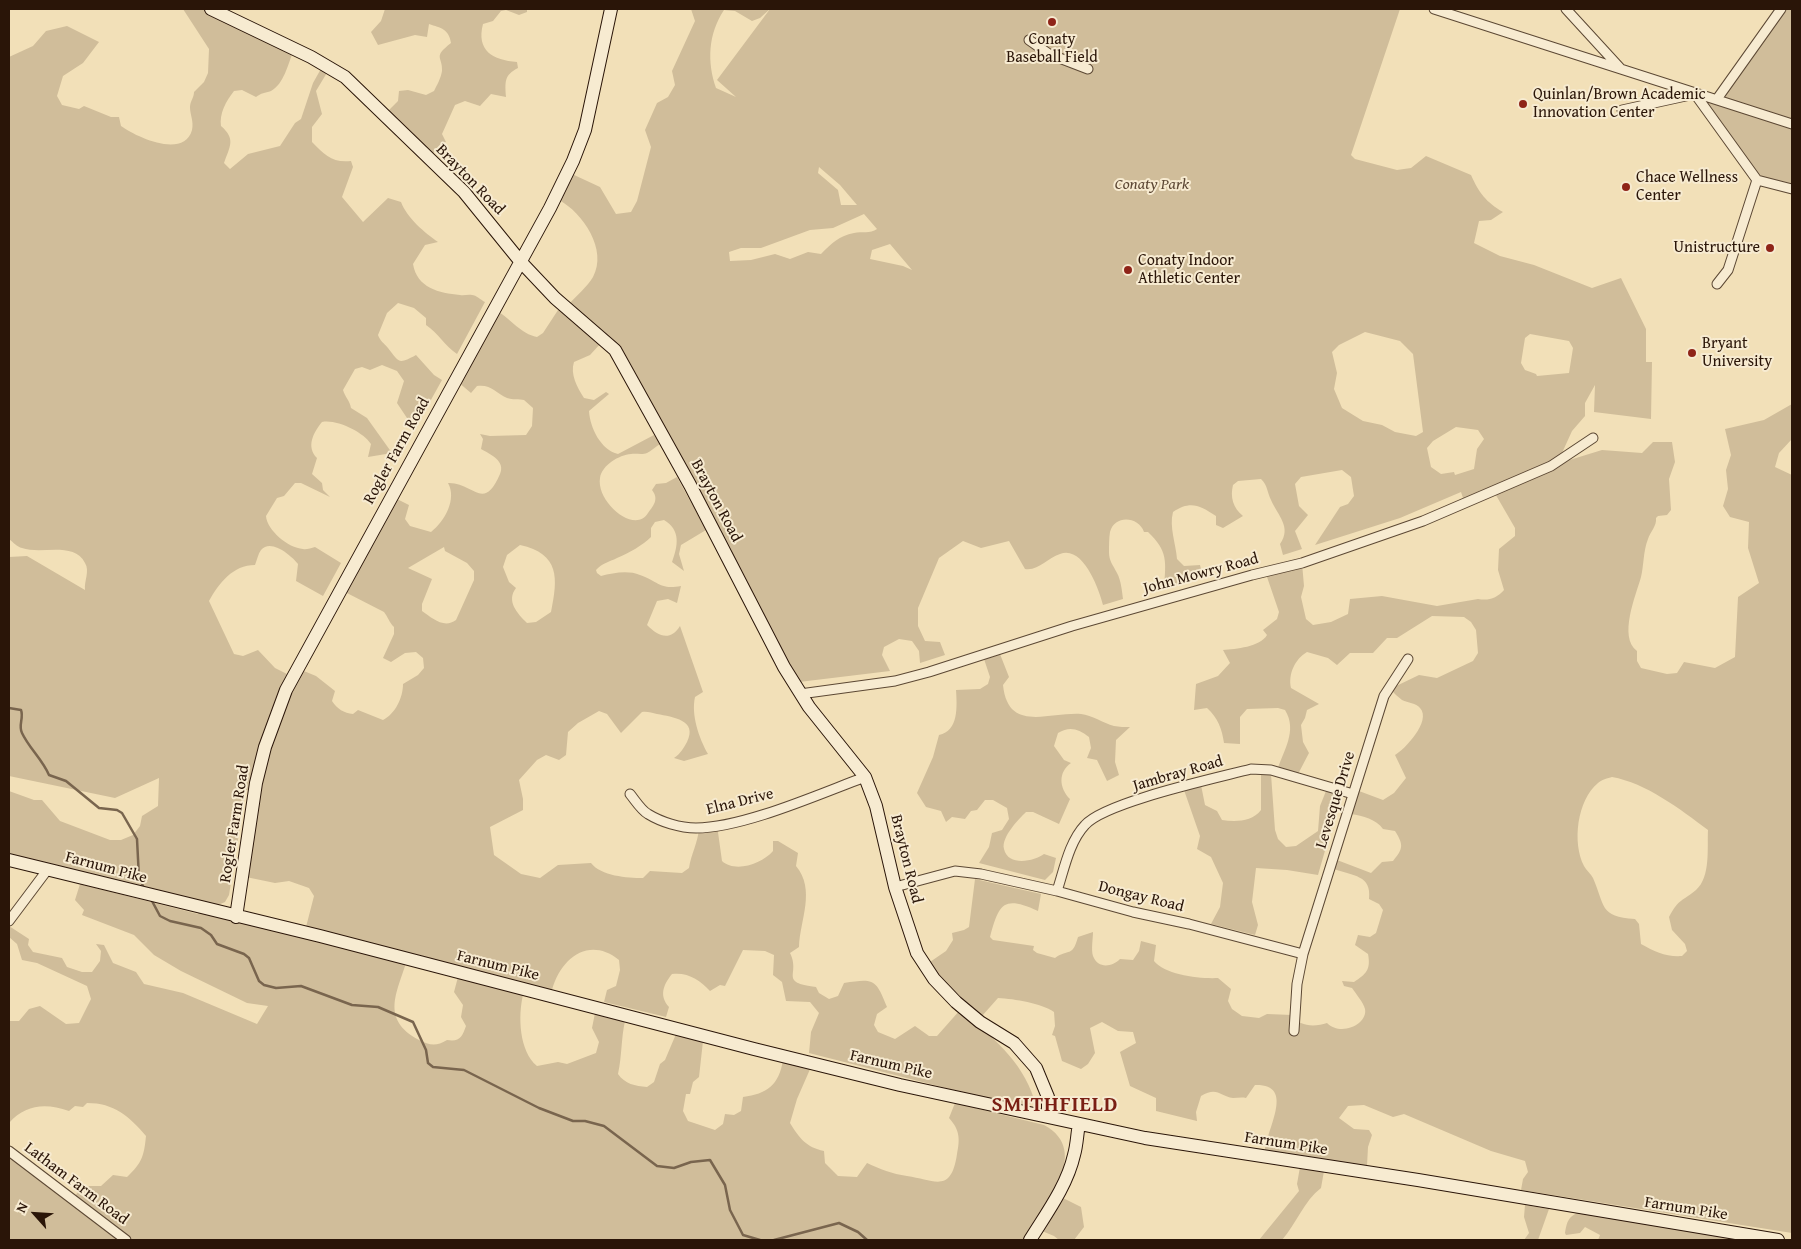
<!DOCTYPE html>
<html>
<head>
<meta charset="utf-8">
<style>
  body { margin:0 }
  #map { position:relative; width:1801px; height:1249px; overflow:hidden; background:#f2e0b8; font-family:"Gentium Book Plus",serif }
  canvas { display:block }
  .frame { position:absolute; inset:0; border:10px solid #2a1508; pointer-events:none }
  .north { position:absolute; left:10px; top:1189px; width:50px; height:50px; -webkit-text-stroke:4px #f7ebd1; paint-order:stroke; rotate:296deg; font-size:14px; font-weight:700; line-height:20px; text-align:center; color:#2a1508 }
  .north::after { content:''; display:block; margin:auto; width:18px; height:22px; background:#2a1508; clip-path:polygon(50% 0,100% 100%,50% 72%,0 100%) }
</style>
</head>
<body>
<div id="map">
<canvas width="1801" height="1249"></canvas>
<div class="frame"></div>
<div class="north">N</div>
</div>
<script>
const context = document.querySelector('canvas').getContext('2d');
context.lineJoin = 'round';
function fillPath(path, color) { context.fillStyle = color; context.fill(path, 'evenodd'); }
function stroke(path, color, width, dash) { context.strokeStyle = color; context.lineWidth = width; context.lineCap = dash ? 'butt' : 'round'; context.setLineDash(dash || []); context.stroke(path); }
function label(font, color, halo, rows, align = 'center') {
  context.font = font + ' "Gentium Book Plus",serif'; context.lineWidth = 4; context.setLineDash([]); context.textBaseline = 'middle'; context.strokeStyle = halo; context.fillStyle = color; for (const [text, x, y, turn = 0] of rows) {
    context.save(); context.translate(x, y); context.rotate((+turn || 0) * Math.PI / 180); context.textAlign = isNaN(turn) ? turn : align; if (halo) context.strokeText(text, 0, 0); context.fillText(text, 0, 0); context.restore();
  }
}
const green = new Path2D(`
  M183,9H204L293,52C288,64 284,84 271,91C265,93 261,93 256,97L242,90L234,91C226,101 219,114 221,126C236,139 230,146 224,163L230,169L248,154L280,146L295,123L301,119L313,83L322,67L328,71L316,91L322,114L312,127V142C325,155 332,163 351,161L353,167L342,197L363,222L388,198L401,202C407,218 425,233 438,242L425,245L413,264C417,288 439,293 460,295C464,296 468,294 472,295C476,295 481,300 485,302L457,354C445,346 438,333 426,325V318L414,308L398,303L387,313L378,335C380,341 384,343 388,348C399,362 398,365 416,355L434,375L442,380L417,425L409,421L397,403L404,381L397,371L382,365L370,370L362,367L355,369L343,390C345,397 350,401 351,408L367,418L392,453L368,457L371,444C363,432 337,419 322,422C313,433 306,447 317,458L312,474L322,483L323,490L330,497L301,483H295L284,496L277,498L266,516C267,530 288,548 303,549C306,550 311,548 315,547L341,563L323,596L296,581L298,564C292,556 271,538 261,550C258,554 257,560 255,565C233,565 219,583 209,601L234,654L243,656L258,650L275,668L291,676L253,791L246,790L229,895L225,902L218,905L9,854V791L34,800H42L60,821L110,840H121L133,835L140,826L142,816L158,806L159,778L115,798L9,776V557L27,556L85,590C84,581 90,571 85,563C74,541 41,555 22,548C17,547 13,542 9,539V57L33,46L46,31L67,26L99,42L83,63L63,76L57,96L62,105L79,109L84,106L111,117H119L121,126C136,137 184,159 192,130C194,121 190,115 190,107C190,101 194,98 194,92L204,82L208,73L209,49Z
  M385,9H527V12L519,15L506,10L501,11L493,21L483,24C476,51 493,60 517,62L518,68C504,75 505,82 506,97L491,94L480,106L465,101L455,105L442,134L446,142L442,143L429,158L384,115L398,101L399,91L408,90L426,95L434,91C437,85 441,78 442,71C443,56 432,58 451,43C449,29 441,28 429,24L427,37L415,35L378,45L371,32L381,21Z
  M691,9H1400L1351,155L1355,159L1397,170L1411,168L1426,156L1471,175C1479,193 1486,202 1503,212L1491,220L1479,221L1474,243L1500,256L1534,265L1592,288L1621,278L1646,329V362H1652L1651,419L1594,412L1595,385L1585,403V416L1572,431L1562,453L1563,462L1602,450L1642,453L1653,442H1672L1675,462L1669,479L1671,510L1667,515L1658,516L1656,518C1657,526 1650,532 1648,539C1643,552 1644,565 1641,577C1636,595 1618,637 1637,651V661L1641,668L1667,674L1677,673L1684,662L1715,668L1735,657L1738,597L1759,583L1748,548L1749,522L1730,517L1723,506L1728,489L1726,470L1731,455L1725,429L1764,420L1792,404V439L1779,453L1775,467L1792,475V1233L1521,1190L1523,1179L1528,1172L1525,1161L1491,1151L1404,1114L1393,1117L1364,1105L1348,1106L1339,1118L1354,1129L1369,1130L1372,1135L1368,1147L1367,1166L1265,1150C1268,1126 1295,1084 1255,1085L1246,1098C1242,1097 1237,1098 1233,1098C1220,1096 1217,1086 1201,1096L1196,1112L1197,1121L1156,1111V1098L1130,1086L1120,1052L1136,1043L1133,1032L1118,1031L1102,1022L1090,1028L1095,1053L1088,1064L1081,1069L1062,1061L1055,1036L1052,1035L1055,1026L1054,1012C1041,1003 1015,999 998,998L982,1016L929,968L927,964L946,951L953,940L952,933L964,930L969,927L975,879L1041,894L1038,911C1003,895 999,904 990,937L993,940L1034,946L1033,950L1037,953L1055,958C1069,948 1072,958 1078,937L1093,932C1093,938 1091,950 1093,956C1098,969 1112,967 1120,959L1133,960L1139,951L1141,941L1156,945L1154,961C1165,975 1200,979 1218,978L1231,989L1228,1001L1232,1009L1242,1016L1259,1018L1267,1014L1292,1015C1299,1027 1315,1027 1327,1023C1341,1037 1368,1024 1365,1009C1363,1002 1356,994 1352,988L1344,986L1342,981L1354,982C1366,974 1371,970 1368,954L1355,945L1358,935L1370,937L1376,933L1383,910L1379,904L1369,899C1372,875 1353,876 1334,869L1337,860L1371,873L1382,862L1393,861C1403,849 1404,845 1395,831L1383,829C1376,819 1363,816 1351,814L1359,791L1383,800L1394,793L1406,778L1395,755C1404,750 1432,721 1420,708C1416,703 1408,703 1402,700C1398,697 1394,693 1390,689L1419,675L1437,678L1473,661L1478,653L1476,630L1471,622L1464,617L1432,616L1397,638H1387L1373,653H1350L1337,665L1328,658L1307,652C1295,659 1288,674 1291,688L1319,704L1307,710L1305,718L1301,725L1303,742L1309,753L1297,776L1277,771C1283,751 1298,731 1285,710L1278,708L1247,709L1240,717V744L1224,743C1222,729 1218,718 1207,708L1194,710L1196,684L1218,676L1230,663L1223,650C1236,649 1260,647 1267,635L1263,630L1277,619L1279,612L1266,574L1302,563L1304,586L1301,597L1306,619L1313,625L1331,622L1348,614L1350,599L1382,596L1437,606L1478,599C1489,601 1497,598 1504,590L1498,570L1499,549L1515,536V528L1493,490L1464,501L1461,492L1400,518L1315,545L1340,507L1348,504L1354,496L1351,477L1342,470L1301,477L1295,484L1299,506L1308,515L1295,531L1302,549L1283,555L1280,544C1292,527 1278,516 1271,500C1267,492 1268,486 1261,479L1238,481L1233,485C1230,497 1233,508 1243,516L1223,528L1216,525V516C1200,506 1191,500 1173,512C1169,527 1176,544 1177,559L1184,566L1200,565L1203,577L1164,588C1166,561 1168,551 1148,532H1144C1139,517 1115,514 1110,532C1109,538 1109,546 1109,552C1109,561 1113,565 1117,573C1121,580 1122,591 1123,599L1103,605C1099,589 1083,545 1060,554C1047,558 1039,571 1025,569L1009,541L981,548L963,541L939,558L918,608V626L925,641L940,642L945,655L920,663L919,651L912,641L899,639L884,647L882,655L890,671L799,682L628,359L605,333L569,304C577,295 587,287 593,277C608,250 583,213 559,200L572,174L600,187L616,214L631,212L637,201L651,147L645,130L657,103L668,97L675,85L672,71L695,21ZM770,9L717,80L736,97L716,88C707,62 708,34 724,10L735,11L752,21L760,18ZM819,167L840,185L857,205H841L838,190L818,173ZM864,214L877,229C870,234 862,231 854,233C839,236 832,243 821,254L808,252L790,259L775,254L751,260L730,261L729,252L741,248H761L810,230L833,228ZM890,244L912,270L903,266L870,259L872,250ZM1365,332L1400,341L1413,354L1423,432L1416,436L1395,432L1382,425L1363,421L1342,408L1334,389L1337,373L1332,352L1339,345ZM1530,334L1569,341L1573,348L1569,373L1537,376L1536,374L1525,370L1521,363L1525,338ZM1456,427L1478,430L1484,439L1477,449L1474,469L1455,475L1454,472L1441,474L1431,467L1427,448L1433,441ZM1612,777C1646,783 1680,809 1708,830C1707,847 1711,877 1696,890C1682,902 1679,898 1669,917L1672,930L1685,944L1687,951L1682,956C1666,957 1655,952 1641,944L1639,924L1635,919C1599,917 1605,905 1593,878C1591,874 1586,870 1584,866C1572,843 1577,800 1598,783C1601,780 1608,778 1612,777Z
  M1781,9H1792V189L1757,180L1695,94L1717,99Z
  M560,307L602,342L590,355L574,362C570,374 577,387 584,398L594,400L606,392L609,394L589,411C590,428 601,450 618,454L654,435L660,444C655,447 651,451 647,453C642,455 636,453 631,454C619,455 602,465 600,478C596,502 635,535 648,513C654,505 659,499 652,490L656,484L666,483L677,477L706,530L681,545L679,554L684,571L672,562C678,546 681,530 664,520L655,522L651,528V537C643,545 629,553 617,558C609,562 602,563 596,570L597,573L601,576C613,573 628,570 640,575C658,581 659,590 681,586L677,603L668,599L657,601L647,625C658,636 670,642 680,626L703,692L695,697C691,715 699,738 708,754L684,761L674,758C681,753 683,749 687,742C698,720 673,717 657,714C652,713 647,711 642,712L621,733L607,714L599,711L578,723L568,732L566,755L559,760L546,755L537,760L519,780L523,799V810L490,827L494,855L521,874L540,878L558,865L591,863C601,876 627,878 643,878L650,871L682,873L689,868C691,854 698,843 699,828L717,825L722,861C735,873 762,864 773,851V841H778L798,853L796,866C816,890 800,920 799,947L790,953C801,975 778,982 816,987L819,993L829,999L838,996L844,983C874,978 876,979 887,1007L877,1014L874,1025L878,1032L895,1039L915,1026L929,1036H937L960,1010C990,1035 1022,1060 1034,1099L1027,1107H1020L809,1053L811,1032L819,1013L810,1002L786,1001L782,982L773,975L774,955L765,951L743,950L725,986L720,985L710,991C700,980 688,972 672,974C663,985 659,996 669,1007L666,1017L604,1002L607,990L616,986L620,970L619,960C589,936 561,958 552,990L306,927L314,896L309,888L289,881L275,883L246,877L269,749L299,669L316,676L335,691L332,701C337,709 344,713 353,714L358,710L383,720C395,714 403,698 403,684L418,675L424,668L423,658L416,652L405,653L391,662L383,658L394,634V627C389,622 388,617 384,612L343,591L395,498L409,505L405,519L410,526L431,532C445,521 457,499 448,483C474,482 483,513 500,474C506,461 490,454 481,449L483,439L480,434L490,436L526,435L532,426L533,408L524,400C520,399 512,400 507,398C496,393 491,384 477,386L471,393L458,382L497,311C511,319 521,334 537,337L543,333ZM520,545C560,554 558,578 551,612L536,622L527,623C517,613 506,601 516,588L509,582L503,567L507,555ZM444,547L445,551L467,563L474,571V580L456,620C444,629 432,618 422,611V604L432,579L408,568Z
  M998,649L1009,677L1003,685C1008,733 1048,712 1081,714C1092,715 1103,723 1114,726C1119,727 1125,727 1130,727L1116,740L1115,762L1119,775L1107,781L1097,760L1087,758L1091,748L1089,737C1078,729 1070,726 1058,733L1054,746L1064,760L1071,763C1058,772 1059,788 1070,799L1059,824L1033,812H1026C1019,819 1001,837 1004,849C1008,867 1035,861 1044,854L1056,858L1053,872L1045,880L979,863L989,847L992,833L1002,830L1009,819L1007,808L993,800H985L977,810L971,811L965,819L952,817L946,822L941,811L926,807L917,793L933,757L939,735C959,731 957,706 956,690L980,689L988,684L990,677L983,656Z
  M1261,773L1271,774L1275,830L1278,839L1286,847L1296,846L1318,831L1320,806L1326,791L1332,793L1339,802L1318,875L1287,870L1256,868L1252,902L1258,925L1255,935L1211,924L1220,907L1223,883L1211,857L1197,849L1200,836L1184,790L1201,785L1205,805L1217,811L1222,820C1235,822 1252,822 1261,810Z
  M80,884L198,914L200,909L407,960C397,993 380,1019 419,1040C429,1045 436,1047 447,1040C460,1042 462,1037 466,1026L461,1017L463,1005L454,992L458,977L523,995C518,1016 519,1051 537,1066L558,1062L567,1064L596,1053L599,1042L592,1028L595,1013L625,1021C621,1039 622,1056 618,1074C625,1084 635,1086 647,1087L654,1082L660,1064L665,1060L676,1034L703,1041L699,1077L693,1082L690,1094H686L683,1111L688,1121L715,1130L723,1124L725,1114L734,1115L741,1111L743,1097C767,1094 779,1085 783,1060L811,1067L797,1099L790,1123C800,1139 806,1147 824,1151L825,1163L838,1176L857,1177L867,1163C880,1169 892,1174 907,1176C935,1180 951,1194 957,1154C960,1139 960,1130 949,1118L955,1103L1044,1125C1093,1151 1043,1209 1025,1240H9V1152L74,1197L83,1186H101L113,1175L127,1177C142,1163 144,1156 146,1136C129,1116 114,1103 87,1103L83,1107L75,1106L69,1111C46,1103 26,1104 9,1123V1021H19L29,1009L40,1006L66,1024L79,1023L91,999L87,986L37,963L22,960L17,944L9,937V926L29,939L28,945L33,952L62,958L67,967L82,972H92L100,961L101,951L96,944L104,945L113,963L136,972L144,984L183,993L257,1024L268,1006L247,1003L181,971L154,955L134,935L82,915L84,910L75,900Z
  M1300,1167L1324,1171L1321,1188C1304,1201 1296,1224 1282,1240H1259L1299,1191L1297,1184Z
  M1061,1197L1081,1207L1084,1227L1074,1240H1059L1054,1236L1042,1231Z
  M1525,1205L1549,1209L1538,1240H1524L1529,1233L1524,1217Z
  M1580,1212L1742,1240H1598L1600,1235L1585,1227L1580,1233L1566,1235L1565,1233C1567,1222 1568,1216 1580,1212Z`);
const stream = new Path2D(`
  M9,708L21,710C24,718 18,725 22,733C29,748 42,759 49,775L66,781L99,808L117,810L122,813L137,839L139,878L144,888
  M152,901L160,916L170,921L201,928L211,935L217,944L244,954L249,958L259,981L264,985L276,988L301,986L352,1005L378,1007L413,1022L426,1050L428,1063L433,1067L464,1070L539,1108L573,1121H585L604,1126L657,1166L674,1168L691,1162L710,1160L725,1185L730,1210L743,1235L760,1240
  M774,1240L839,1223L858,1232L867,1240`);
const street = new Path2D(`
  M1434,9L1792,124
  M1566,9L1621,69
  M1029,40L1049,54L1088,69
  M1717,99L1781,9
  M1622,110L1695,94L1757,180
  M1717,284L1728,270L1757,180L1792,189
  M800,694L895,681L929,672L1072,626L1252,575L1302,563L1423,521L1551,466L1593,438
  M630,794C635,800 641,810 648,814C661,822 680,828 696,828C743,828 819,794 865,777
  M895,887L955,871L981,874L1057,891L1133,912L1189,924L1303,954
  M1057,891C1064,870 1069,842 1085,825C1105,802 1217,778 1251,769L1271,770L1353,794
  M9,921L48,869
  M1294,1031L1297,984L1303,954L1384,696L1408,659
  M9,1151L126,1240`);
const secondary = new Path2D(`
  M211,9L311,57L345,77L464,192L520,261L555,298L615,350L690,485L784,667L809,707L865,777L876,806L895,887L917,953L934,979L956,1002L980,1022L1014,1043L1036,1068L1048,1097V1116
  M9,860L320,936L754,1049L900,1085L1145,1138L1418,1180L1778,1240
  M236,917L256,783L265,747L286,690L550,208L573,161L585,130L611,9
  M1030,1240C1046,1214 1067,1186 1074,1155C1077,1145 1077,1134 1079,1124`);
const markers = [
  [1052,22,5,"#8f2418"],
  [1523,104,5,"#8f2418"],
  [1626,187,5,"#8f2418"],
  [1770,248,5,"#8f2418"],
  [1128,270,5,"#8f2418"],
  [1692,353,5,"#8f2418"]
];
const poiNames = [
  ["Conaty",1052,40,"center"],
  ["Baseball Field",1052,58,"center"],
  ["Quinlan/Brown Academic",1533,95],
  ["Innovation Center",1533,113],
  ["Chace Wellness",1636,178],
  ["Center",1636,196],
  ["Unistructure",1760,248,"right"],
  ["Conaty Indoor",1138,261],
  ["Athletic Center",1138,279],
  ["Bryant",1702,344],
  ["University",1702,362]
];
const streetNames = [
  ["Brayton Road",470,180,46],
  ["Rogler Farm Road",397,451,-61],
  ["Brayton Road",716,501,62],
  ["John Mowry Road",1201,574,-15],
  ["Jambray Road",1178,774,-16],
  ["Levesque Drive",1336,800,-73],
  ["Elna Drive",740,802,-14],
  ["Rogler Farm Road",235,824,-81],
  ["Brayton Road",906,859,76],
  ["Farnum Pike",106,868,15],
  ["Dongay Road",1141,897,14],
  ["Farnum Pike",498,966,14],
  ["Farnum Pike",891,1065,13],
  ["Farnum Pike",1286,1144,9],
  ["Latham Farm Road",76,1184,37],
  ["Farnum Pike",1686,1209,9]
];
const parkNames = [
  ["Conaty Park",1152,185]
];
const districtNames = [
  ["SMITHFIELD",1055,1106]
];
fillPath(green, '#d0bd9a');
stroke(stream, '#79654e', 2.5);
stroke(street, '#5c4834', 11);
stroke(secondary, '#2a1508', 14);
stroke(street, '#f7ebd1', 9);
stroke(secondary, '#f7ebd1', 12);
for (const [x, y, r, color] of markers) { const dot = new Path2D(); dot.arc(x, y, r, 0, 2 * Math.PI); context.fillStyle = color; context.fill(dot); stroke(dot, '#f7ebd1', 2); }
label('16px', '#2a1508', '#f7ebd1', poiNames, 'left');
label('16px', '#2a1508', '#f7ebd1', streetNames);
label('italic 16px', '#5c4734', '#f7ebd1', parkNames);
context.letterSpacing = '1px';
label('bold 21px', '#7a1f14', '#f7ebd1', districtNames);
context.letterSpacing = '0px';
</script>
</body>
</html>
